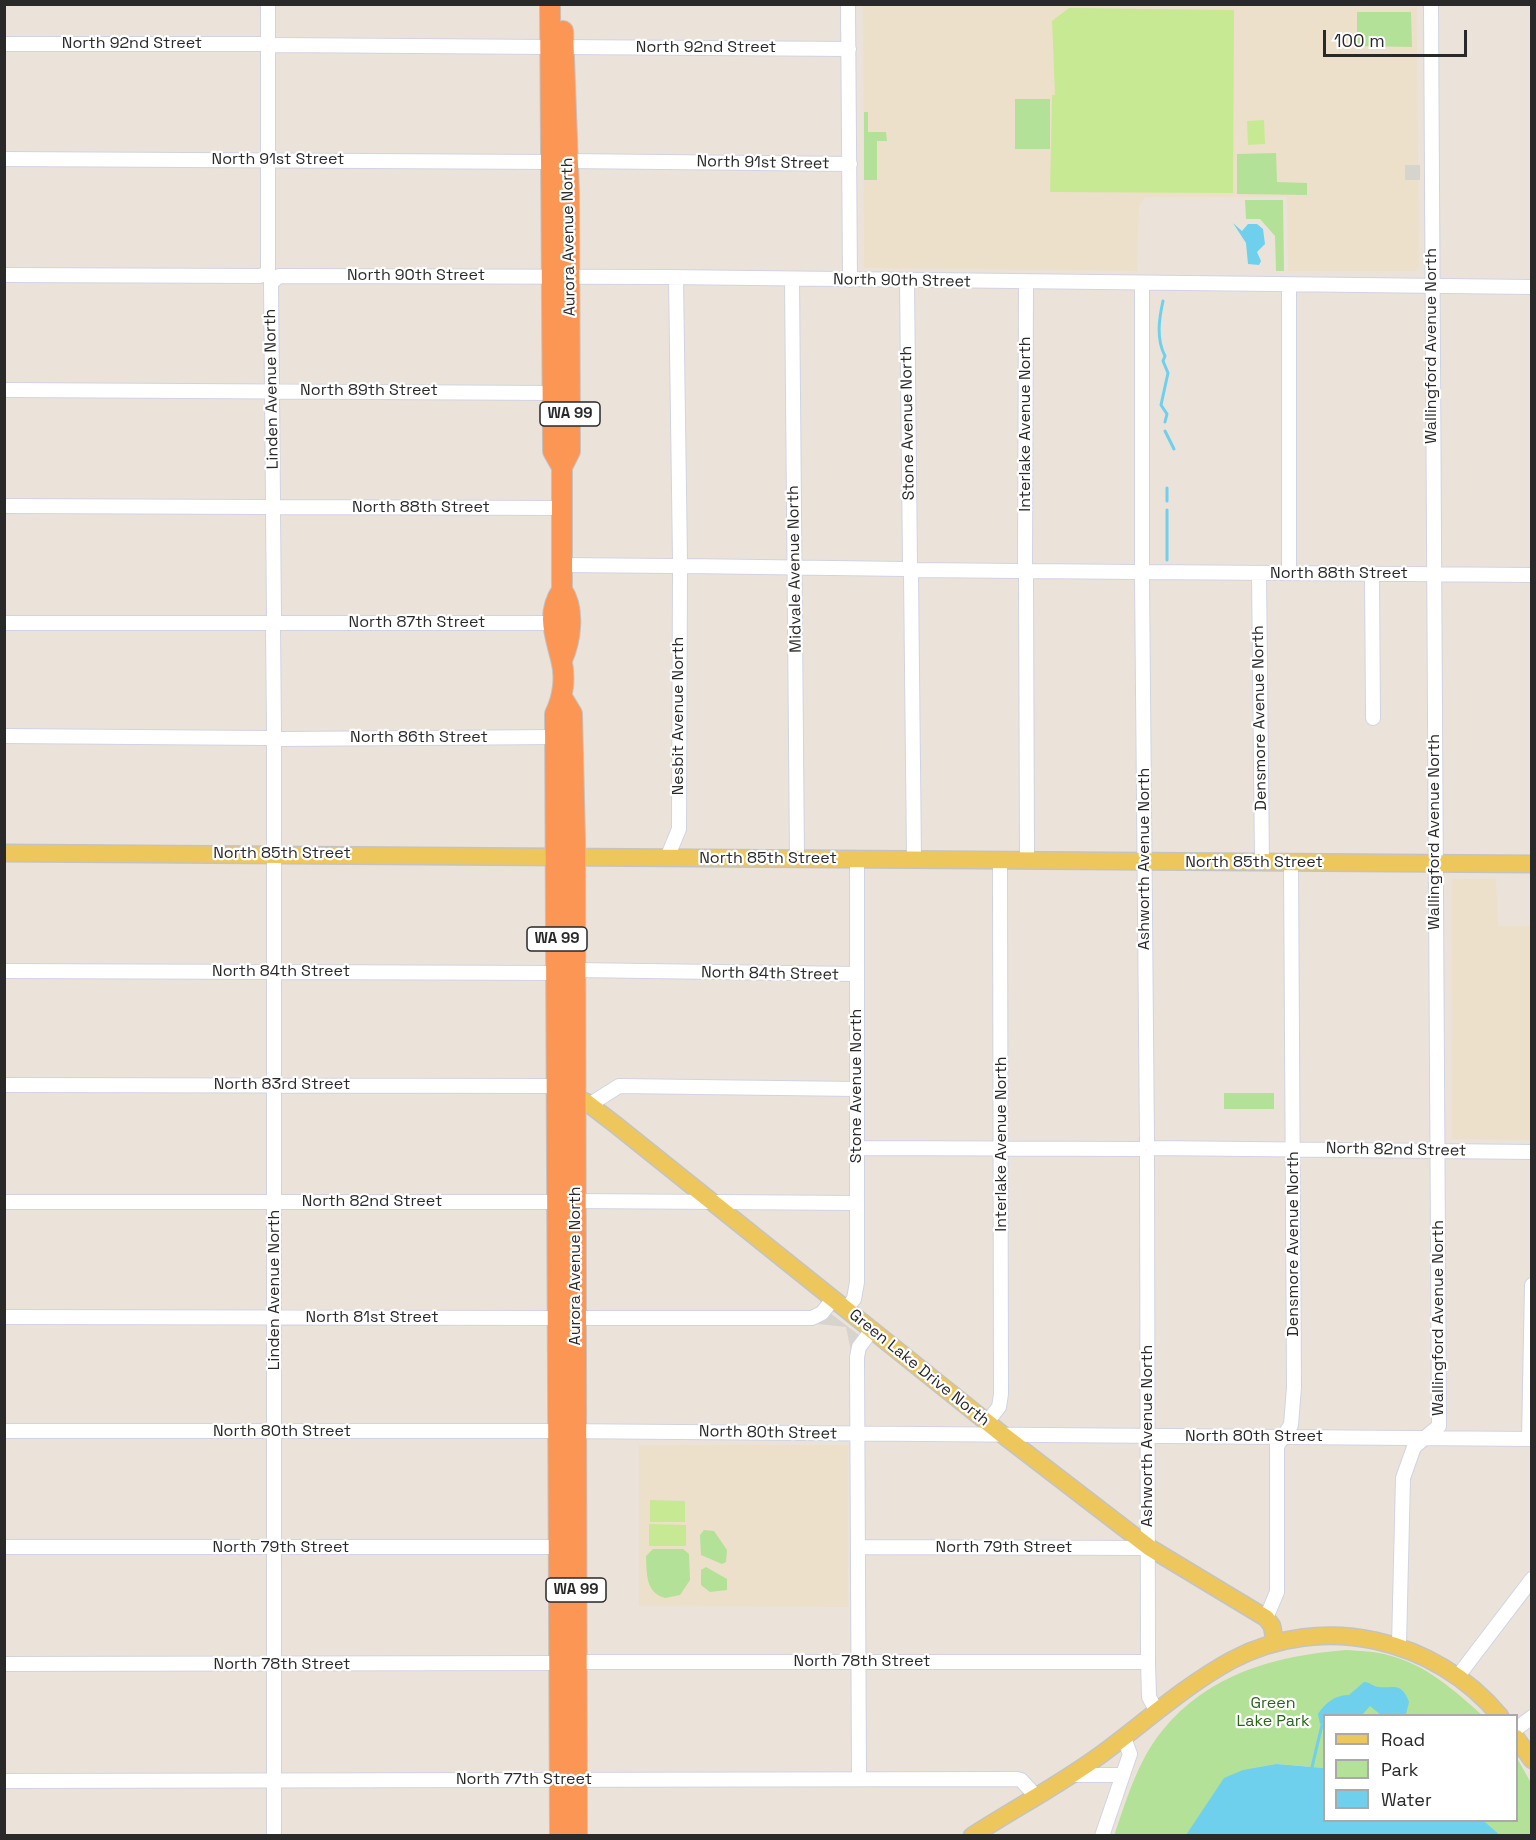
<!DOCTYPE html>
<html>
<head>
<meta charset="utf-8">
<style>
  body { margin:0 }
  #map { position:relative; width:1536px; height:1840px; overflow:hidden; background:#ebe3da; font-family:"Space Grotesk",sans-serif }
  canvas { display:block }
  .frame { position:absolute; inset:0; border:6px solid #292929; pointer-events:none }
  .legend { position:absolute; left:1323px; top:1714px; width:195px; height:108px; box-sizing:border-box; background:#fff; border:2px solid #a9a9a9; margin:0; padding:8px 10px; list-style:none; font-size:18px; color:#292929 }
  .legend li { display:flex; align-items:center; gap:12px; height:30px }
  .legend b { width:30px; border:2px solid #a9a9a9 }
  .scale { position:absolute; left:1323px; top:30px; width:144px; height:27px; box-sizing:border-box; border:3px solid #292929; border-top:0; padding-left:8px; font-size:18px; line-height:21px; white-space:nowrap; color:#292929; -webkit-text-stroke:4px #fff; paint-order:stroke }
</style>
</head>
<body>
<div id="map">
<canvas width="1536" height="1840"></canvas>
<div class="frame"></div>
<ul class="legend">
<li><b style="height:8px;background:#eec75c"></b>Road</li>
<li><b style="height:16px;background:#b3e197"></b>Park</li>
<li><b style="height:16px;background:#6ed0ed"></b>Water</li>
</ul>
<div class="scale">100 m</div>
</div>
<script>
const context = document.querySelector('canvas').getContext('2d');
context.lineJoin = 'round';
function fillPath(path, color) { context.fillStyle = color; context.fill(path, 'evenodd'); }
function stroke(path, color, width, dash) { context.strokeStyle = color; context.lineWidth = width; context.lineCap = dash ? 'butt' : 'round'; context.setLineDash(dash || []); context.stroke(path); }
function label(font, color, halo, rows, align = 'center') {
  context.font = font + ' "Space Grotesk",sans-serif'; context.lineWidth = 4.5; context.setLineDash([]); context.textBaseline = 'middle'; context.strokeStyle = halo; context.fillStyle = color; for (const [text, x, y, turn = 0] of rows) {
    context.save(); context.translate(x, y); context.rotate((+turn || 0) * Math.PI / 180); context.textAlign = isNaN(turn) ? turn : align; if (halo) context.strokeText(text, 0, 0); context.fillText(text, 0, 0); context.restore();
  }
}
const education = new Path2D(`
  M1107,4L1417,7L1419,266L1415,271H1288L1287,197H1145L1139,206L1137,271L864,268L863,5Z
  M1452,879H1496L1498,926H1531V1140L1452,1139Z
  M639,1445H848V1607L639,1606Z`);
const green = new Path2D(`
  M1357,12H1411L1412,47L1357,46Z
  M1015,99H1050V149H1015Z
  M864,112H868V132H886L887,141H877V180H864Z
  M1276,153L1277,182L1307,183V195L1237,194V154Z
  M1245,200H1283L1284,271H1276L1275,236L1260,219H1246Z
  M1224,1093H1274V1109H1224Z
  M704,1530L714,1531L727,1550L726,1562L722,1564L701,1555L700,1535Z
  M653,1549H683L689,1554L690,1580L680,1595L665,1598C645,1592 647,1574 646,1556Z
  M706,1567L727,1579V1590L710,1592L701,1585V1570Z
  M1346,1650C1359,1651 1375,1651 1388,1655C1425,1664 1454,1690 1482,1715L1324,1716V1768L1277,1764L1194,1827L1186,1835L1114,1836C1126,1801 1138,1760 1162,1731C1209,1673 1275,1656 1346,1650Z
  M1517,1758L1531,1783V1835H1500L1484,1821L1516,1820Z`);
const pitch = new Path2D(`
  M1069,8L1234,10L1233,193L1050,192L1052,95H1055L1052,21Z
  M1264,120L1265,144L1248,145L1247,121Z
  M650,1500L685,1501V1522H650Z
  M649,1524L686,1525V1546H649Z`);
const plaza = new Path2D(`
  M1405,165H1420V180H1405Z
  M830,1313L859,1335L851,1351L846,1327L818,1324Z`);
const water = new Path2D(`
  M1233,223L1242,231L1248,224H1257L1263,229L1265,244L1257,252L1261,261L1259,265L1248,264L1246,243Z
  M1364,1682C1370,1682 1372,1686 1378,1687C1393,1689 1401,1681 1409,1702L1406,1714L1381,1715L1370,1706L1362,1715L1324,1716V1723L1320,1724L1318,1714C1325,1703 1335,1695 1349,1695Z
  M1277,1764L1324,1768V1820L1484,1821L1500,1835H1186L1224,1778L1243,1770Z`);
const stream = new Path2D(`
  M1163,301C1159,319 1156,339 1165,356L1163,361L1168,373L1161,405L1167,414L1165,422
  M1165,431L1174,449
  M1167,501V488
  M1167,510V560
  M1312,1767L1322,1725`);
const minor = new Path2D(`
  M268,4V38
  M848,4L850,280
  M4,44H260
  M275,45L550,47
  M564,47L849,49
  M4,159L551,162
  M568,161L850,164
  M4,275L260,276L268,273V52
  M676,277L680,560
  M792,279L797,858
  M907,281L910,565
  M1142,284V566
  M1289,285V573
  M4,390L554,393
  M273,501L271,283L279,276L667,277L1532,287
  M4,506L267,507
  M279,507L563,508
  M273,514L274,616
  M562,565L674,566
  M1025,565L1026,283
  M686,566L905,569
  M915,570L1020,571
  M1030,571L1136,572
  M1147,572L1532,575
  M1259,573L1262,863
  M911,574L914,860
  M1372,574L1373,718
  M1026,575L1027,861
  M1142,577L1147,1142
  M4,623H267
  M280,623H554
  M273,629L274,731
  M4,736L267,738
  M281,739L556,737
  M274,745V1836
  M667,858L679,829L680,572
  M576,970L856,974
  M4,971L558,973
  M4,1085L547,1086L558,1090
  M589,1105L619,1086L857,1089
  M857,1148L1139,1149
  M1153,1148L1532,1152
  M1147,1157L1148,1662L1149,1697L1157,1712
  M576,1201L857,1203
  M4,1202H559
  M846,1309L854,1299L857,1282V859
  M4,1317L559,1318
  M577,1318H812L822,1313L833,1299
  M987,1422L999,1407L1001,1394L1000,861
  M4,1431H557L1532,1439
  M1529,1439L1532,1285
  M4,1547H558
  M858,1547L1150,1548
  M1266,1618L1277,1592V1446L1291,1425L1294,1387L1291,863
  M1399,1645L1403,1478L1414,1447L1439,1426L1431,4
  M577,1662H1148
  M4,1664L560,1663
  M1458,1676L1532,1579
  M1516,1729L1532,1717
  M1070,1775H1122
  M859,1778L857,1357L859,1347L872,1330
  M4,1781L1017,1779L1021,1780L1036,1796
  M1102,1836L1130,1754L1124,1738`);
const major = new Path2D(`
  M4,853L1532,864
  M565,1093L586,1102L616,1125L1003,1435L1150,1548L1266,1618L1272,1626L1275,1643
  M1516,1738L1532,1760
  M972,1836C1014,1809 1059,1785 1099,1756C1143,1724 1184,1686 1232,1660C1323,1612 1435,1638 1500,1716`);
const highway = new Path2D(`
  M550,4L553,451L562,467V590C546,614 555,634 561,659C566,677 563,698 555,714L560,1836
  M562,467L570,451L569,193L563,31
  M562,590C575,609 571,640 562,660
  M563,699L572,714L575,839L577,1836`);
const shields = [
  [570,414,60],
  [557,939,60],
  [576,1590,60]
];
const shieldNames = [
  ["WA 99",570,414],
  ["WA 99",557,939],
  ["WA 99",576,1590]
];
const streetNames = [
  ["North 92nd Street",132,44],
  ["North 92nd Street",706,48],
  ["North 91st Street",278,160],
  ["North 91st Street",763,163,1],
  ["Aurora Avenue North",569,237,-91],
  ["North 90th Street",416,276],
  ["North 90th Street",902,281,1],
  ["Wallingford Avenue North",1432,346,-90],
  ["Linden Avenue North",272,389,-91],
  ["North 89th Street",369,391],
  ["Stone Avenue North",908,423,-91],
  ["Interlake Avenue North",1026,424,-90],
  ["North 88th Street",421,508],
  ["Midvale Avenue North",795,569,-91],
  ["North 88th Street",1339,574],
  ["North 87th Street",417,623],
  ["Nesbit Avenue North",679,716,-90],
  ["Densmore Avenue North",1260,718,-91],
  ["North 86th Street",419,738],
  ["Wallingford Avenue North",1435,832,-90],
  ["North 85th Street",282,854],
  ["North 85th Street",768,859],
  ["Ashworth Avenue North",1145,859,-90],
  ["North 85th Street",1254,863],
  ["North 84th Street",281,972],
  ["North 84th Street",770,974,1],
  ["North 83rd Street",282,1085],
  ["Stone Avenue North",857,1086,-90],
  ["Interlake Avenue North",1002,1144,-90],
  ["North 82nd Street",1396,1150,1],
  ["North 82nd Street",372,1202],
  ["Densmore Avenue North",1294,1244,-90],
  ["Aurora Avenue North",576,1266,-90],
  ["Linden Avenue North",275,1290,-90],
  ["North 81st Street",372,1318],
  ["Wallingford Avenue North",1439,1318,-90],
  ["Green Lake Drive North",919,1368,39],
  ["North 80th Street",282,1432],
  ["North 80th Street",768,1433,1],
  ["Ashworth Avenue North",1148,1436,-90],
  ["North 80th Street",1254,1437],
  ["North 79th Street",281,1548],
  ["North 79th Street",1004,1548],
  ["North 78th Street",862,1662],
  ["North 78th Street",282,1665],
  ["North 77th Street",524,1780]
];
const parkNames = [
  ["Green",1273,1704],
  ["Lake Park",1273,1722]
];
fillPath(education, '#ede0ca');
fillPath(green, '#b3e197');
fillPath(pitch, '#c7e993');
fillPath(plaza, '#d7d3cd');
fillPath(water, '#6ed0ed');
stroke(stream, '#6ed0ed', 3);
stroke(minor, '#d0d4e2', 16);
stroke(major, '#c3c3c3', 19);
stroke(highway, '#c3c3c3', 22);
stroke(minor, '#fff', 14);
stroke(major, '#eec75c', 16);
stroke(highway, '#fc9655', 20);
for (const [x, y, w] of shields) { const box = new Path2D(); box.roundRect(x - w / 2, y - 12, w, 24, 4.5); context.fillStyle = '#fff'; context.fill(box); stroke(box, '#292929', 1.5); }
label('bold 15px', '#292929', null, shieldNames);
label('16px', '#292929', '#fff', streetNames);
label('16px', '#2c641a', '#fff', parkNames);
</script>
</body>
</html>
